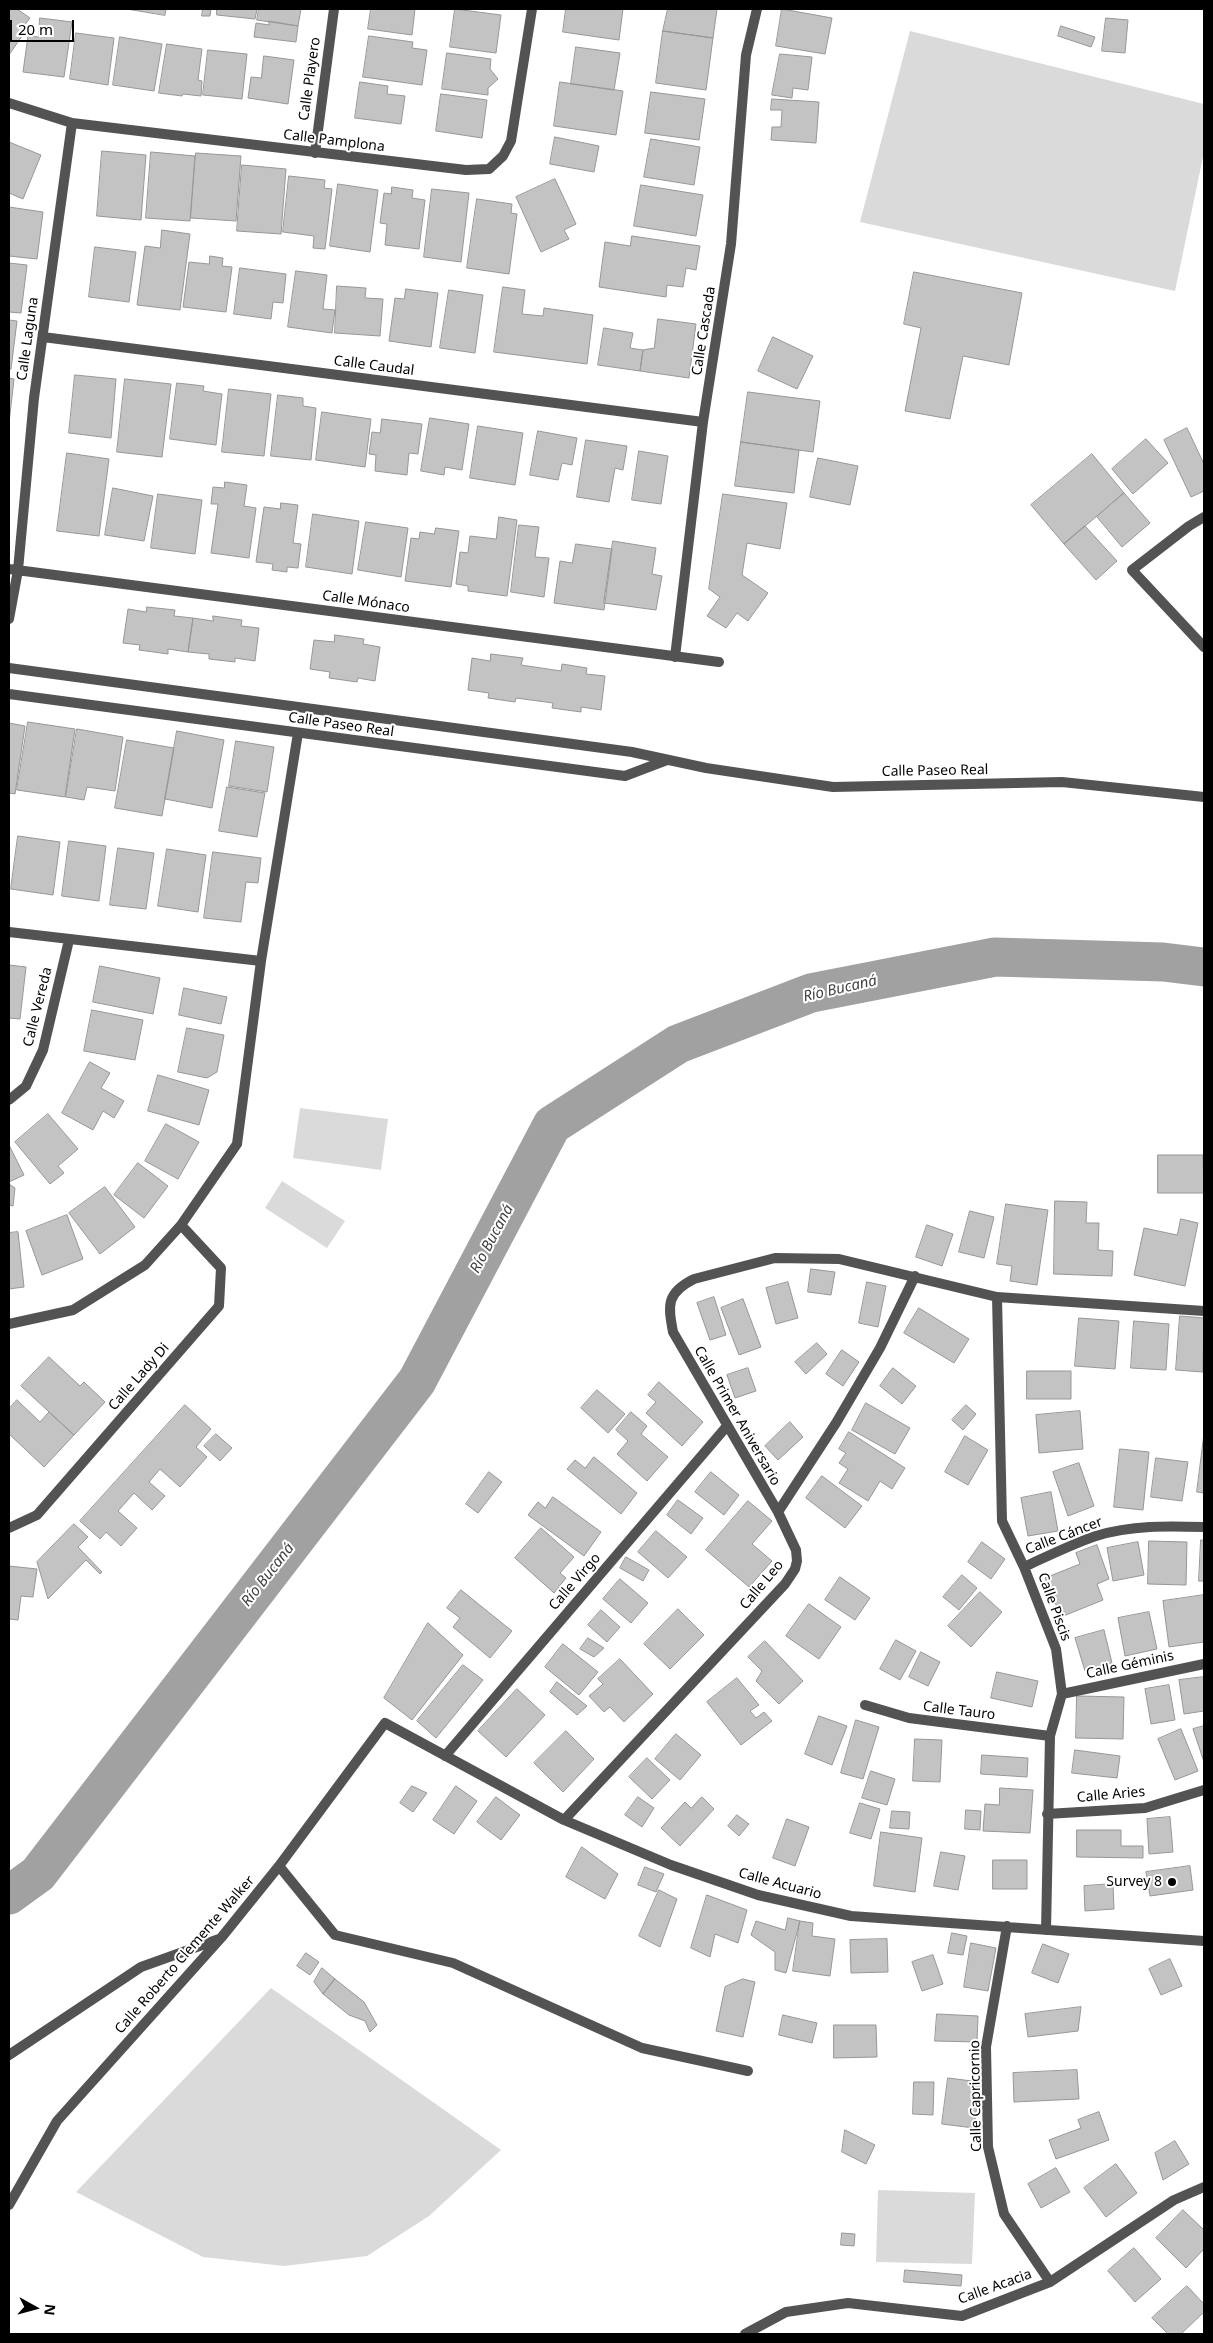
<!DOCTYPE html>
<html>
<head>
<meta charset="utf-8">
<style>
  body { margin:0 }
  #map { position:relative; width:1213px; height:2343px; overflow:hidden; background:#fff; font-family:"Noto Sans",sans-serif }
  canvas { display:block }
  .frame { position:absolute; inset:0; border:10px solid #000; pointer-events:none }
  .north { position:absolute; left:10px; top:2283px; width:50px; height:50px; -webkit-text-stroke:4px #fff; paint-order:stroke; rotate:97deg; font-size:14px; font-weight:700; line-height:20px; text-align:center; color:#000 }
  .north::after { content:''; display:block; margin:auto; width:18px; height:22px; background:#000; clip-path:polygon(50% 0,100% 100%,50% 72%,0 100%) }
  .scale { position:absolute; left:10px; top:20px; width:64px; height:22px; box-sizing:border-box; border:2px solid #000; border-top:0; padding-left:6px; font-size:15px; line-height:18px; white-space:nowrap; color:#000; -webkit-text-stroke:4px #fff; paint-order:stroke }
</style>
</head>
<body>
<div id="map">
<canvas width="1213" height="2343"></canvas>
<div class="frame"></div>
<div class="north">N</div>
<div class="scale">20 m</div>
</div>
<script>
const context = document.querySelector('canvas').getContext('2d');
context.lineJoin = 'round';
function fillPath(path, color) { context.fillStyle = color; context.fill(path, 'evenodd'); }
function stroke(path, color, width, dash) { context.strokeStyle = color; context.lineWidth = width; context.lineCap = dash ? 'butt' : 'round'; context.setLineDash(dash || []); context.stroke(path); }
function label(font, color, halo, rows, align = 'center') {
  context.font = font + ' "Noto Sans",sans-serif'; context.lineWidth = 4; context.setLineDash([]); context.textBaseline = 'middle'; context.strokeStyle = halo; context.fillStyle = color; for (const [text, x, y, turn = 0] of rows) {
    context.save(); context.translate(x, y); context.rotate((+turn || 0) * Math.PI / 180); context.textAlign = isNaN(turn) ? turn : align; if (halo) context.strokeText(text, 0, 0); context.fillText(text, 0, 0); context.restore();
  }
}
const green = new Path2D(`
  M910,31L1204,104V152L1175,291L860,222Z
  M300,1108L388,1119L381,1170L293,1158Z
  M282,1181L345,1221L327,1248L265,1208Z
  M271,1988L501,2150L429,2216L367,2256L284,2266L203,2257L76,2192Z
  M878,2190L975,2193L972,2264L876,2262Z`);
const river = new Path2D(`
  M9,1895L38,1874L417,1381L552,1125L678,1044L811,993L995,957L1163,962L1204,967`);
const building = new Path2D(`
  M9,9H17L30,18L21,30L24,33L9,55Z
  M127,9H166L165,15Z
  M203,9H211L210,16H202Z
  M217,9H257L255,19L217,15Z
  M259,9H301L298,26L257,20Z
  M371,9H422H415L412,35L368,29Z
  M455,9L501,15L496,53L450,47Z
  M566,9H623L619,40L563,32Z
  M668,9H717L713,38L663,31Z
  M782,9L832,18L825,54L776,46Z
  M40,18L72,22L64,77L23,72L28,36L38,37Z
  M1106,18L1128,20L1125,53L1102,51Z
  M269,21L298,26L296,42L254,37L256,23L269,25Z
  M1061,26L1095,37L1091,47L1058,36Z
  M663,31L713,38L706,90L656,83Z
  M76,33L114,38L108,85L70,79Z
  M369,36L413,42L412,48L427,50L422,85L363,77Z
  M120,37L162,44L154,91L113,85Z
  M167,44L202,49L198,80L202,81L201,96L183,94L182,96L159,93Z
  M576,47L620,53L614,90L571,84Z
  M208,50L247,54L242,99L203,95Z
  M447,53L491,59L490,69L498,79L488,88V95L442,89Z
  M780,54L812,57L808,90L793,88L792,98L772,95Z
  M264,56L294,60L288,104L248,98L251,77L261,78Z
  M360,82L388,86L387,94L405,96L401,124L355,118Z
  M560,82L623,91L616,135L554,126Z
  M651,92L705,99L699,140L645,133Z
  M441,94L487,100L482,138L436,131Z
  M772,99L819,102L816,143L771,140L772,127H781L782,110H771Z
  M555,137L599,146L594,172L550,164Z
  M651,139L700,147L694,185L644,177Z
  M9,142L41,155L23,199L9,193Z
  M102,151L146,155L141,220L97,216Z
  M151,152L195,156L190,221L146,218Z
  M196,153L241,156L236,221L191,218Z
  M242,165L286,169L281,234L237,231Z
  M289,176L325,180L324,188L332,189L325,249L313,248L314,236L283,232Z
  M555,179L576,224L564,230L569,239L541,252L516,197Z
  M338,184L378,190L370,252L330,246Z
  M641,185L703,195L696,236L634,226Z
  M392,187L413,190L412,198L425,200L419,249L385,245L387,224L380,223L384,193L391,194Z
  M432,189L469,193L461,262L424,257Z
  M477,199L512,204L511,213L517,214L509,274L467,268Z
  M9,207L43,212L37,259L9,256Z
  M162,230L190,234L180,310L137,305L145,246L160,248Z
  M632,236L700,246L696,270L686,268L683,287L667,285L666,297L599,287L605,242L630,246Z
  M95,247L136,252L129,302L89,297Z
  M210,256L223,258L222,266L232,267L226,312L183,307L189,262L209,264Z
  M9,263L27,265L21,313L9,312Z
  M240,268L286,274L283,303L273,302L271,319L234,314Z
  M296,271L327,275L323,309L335,310L332,333L288,327Z
  M914,272L1022,293L1009,365L963,356L950,419L905,411L921,328L904,324Z
  M337,286L366,288L365,298L383,299L380,336L335,333Z
  M503,287L525,290L522,314L543,316L544,308L593,315L587,364L494,352Z
  M406,289L438,293L431,347L389,341L395,298L404,299Z
  M449,290L483,295L475,353L440,348Z
  M658,319L696,324L689,378L640,371L643,350L654,348Z
  M9,320L17,321L11,369H9Z
  M604,328L633,333L630,348L643,350L640,371L598,365Z
  M773,337L813,356L797,389L758,371Z
  M75,375L116,379L111,438L69,433Z
  M9,378L14,379L9,423Z
  M125,379L171,384L162,457L117,452Z
  M177,383L204,386L203,391L222,394L216,445L170,439Z
  M229,389L271,394L264,456L222,452Z
  M748,392L820,401L813,452L741,442Z
  M278,395L303,398V406L316,408L311,460L271,456Z
  M322,412L371,419L365,467L316,460Z
  M430,418L469,424L462,470L445,467L444,475L421,471Z
  M382,419L422,424L418,454L409,453L407,475L375,471L376,455L369,454L372,432L380,433Z
  M478,426L523,433L515,485L470,478Z
  M1187,428L1204,464V491L1191,497L1164,440Z
  M538,431L577,438L572,465L562,463L558,480L530,475Z
  M1146,439L1168,463L1133,494L1112,469Z
  M586,440L627,446L623,470L615,468L609,502L577,497Z
  M741,442L799,450L794,493L735,486Z
  M639,451L668,456L661,504L632,500Z
  M67,453L109,459L99,536L57,531Z
  M1092,454L1124,493L1064,544L1031,505Z
  M818,458L858,466L850,505L810,497Z
  M225,482L247,485L244,506L256,508L249,558L211,553L218,504H211L213,487L224,488Z
  M113,488L153,496L144,541L105,535Z
  M1124,493L1150,523L1122,547L1097,517Z
  M158,494L202,500L195,554L151,548Z
  M723,494L787,503L780,549L747,543L742,575L768,593L748,621L737,613L726,628L707,616L720,597L709,589Z
  M281,503L298,505L293,543L301,544L298,568L287,567V572L272,570L273,564L256,562L264,507L280,509Z
  M313,514L359,521L352,574L306,567Z
  M499,517L517,520L507,596L468,591V586L456,584L460,552L468,553L470,536L496,539Z
  M366,522L408,528L401,577L358,570Z
  M519,525L539,527L535,557L549,558L544,597L511,592Z
  M1085,526L1117,561L1096,580L1064,544Z
  M436,528L459,531L451,587L405,581L411,538L419,539L420,532L434,534Z
  M613,541L656,548L652,574L662,576L656,610L604,603Z
  M576,544L612,549L604,610L554,603L560,561L572,563Z
  M147,607L175,610L174,616L193,618L188,652L168,649V654L139,650L140,645L123,643L128,609L146,612Z
  M213,616L242,620L241,626L259,628L255,661L235,658V662L209,659V654L188,652L193,618L213,621Z
  M335,635L364,639L363,644L380,647L375,681L358,678L357,682L329,678L330,672L310,669L314,640L334,642Z
  M491,654L523,658L521,665L561,671L562,664L587,668L586,674L605,676L601,710L581,707V712L552,708L553,703L516,698L515,702L488,698L489,693L468,690L472,658L490,661Z
  M28,722L75,729L65,797L17,790Z
  M9,723L25,726L15,794L9,793Z
  M77,729L123,737L115,791L87,787L84,800L66,797Z
  M177,731L224,740L212,808L165,799Z
  M127,740L174,748L162,816L115,808Z
  M236,741L274,747L267,792L229,786Z
  M227,787L265,793L257,837L219,831Z
  M18,836L60,842L53,895L11,889Z
  M69,841L106,846L99,901L62,896Z
  M118,848L154,853L146,909L110,905Z
  M167,849L206,855L198,912L158,906Z
  M213,852L261,858L258,883L246,882L241,922L204,918Z
  M9,965L26,967L20,1019L9,1018Z
  M100,966L160,978L153,1014L93,1002Z
  M184,988L227,997L221,1024L179,1015Z
  M92,1010L143,1020L135,1060L84,1051Z
  M187,1028L224,1035L217,1072L207,1078L178,1072Z
  M90,1062L110,1073L101,1088L124,1101L114,1118L103,1111L93,1130L62,1113Z
  M158,1075L209,1090L199,1125L148,1111Z
  M48,1114L78,1149L58,1166L64,1173L50,1184L15,1142Z
  M166,1124L199,1142L178,1179L145,1161Z
  M9,1145L24,1175L9,1182Z
  M1158,1155H1203L1204,1193H1158Z
  M138,1163L168,1186L144,1218L114,1195Z
  M9,1184L15,1188L13,1206L9,1205Z
  M105,1187L135,1227L100,1254L69,1213Z
  M1055,1201L1087,1202L1086,1223H1099L1098,1250L1113,1251L1112,1276L1054,1274Z
  M1006,1204L1048,1210L1037,1285L1010,1281L1012,1266L997,1264Z
  M970,1211L994,1217L984,1258L959,1252Z
  M67,1215L83,1259L42,1275L26,1231Z
  M1181,1219L1198,1223L1185,1286L1134,1275L1144,1228L1177,1235Z
  M927,1225L953,1234L942,1266L916,1257Z
  M18,1232L24,1287L9,1289V1233Z
  M811,1269L835,1272L831,1295L808,1292Z
  M788,1282L798,1318L776,1324L766,1288Z
  M867,1282L886,1286L878,1327L859,1323Z
  M714,1297L726,1335L710,1340L697,1303Z
  M743,1299L761,1347L739,1355L721,1308Z
  M919,1308L969,1339L954,1363L904,1333Z
  M1180,1316L1204,1318L1203,1372L1176,1370Z
  M1079,1318L1119,1321L1115,1369L1075,1366Z
  M1134,1321L1169,1324L1166,1370L1131,1368Z
  M817,1343L827,1354L806,1374L795,1362Z
  M842,1350L859,1362L843,1386L826,1374Z
  M49,1357L80,1386L84,1382L105,1402L74,1435L21,1386Z
  M748,1368L756,1391L735,1398L727,1375Z
  M893,1368L916,1386L902,1404L880,1386Z
  M1027,1371H1071V1399H1027Z
  M659,1382L703,1422L682,1446L646,1413L656,1402L648,1395Z
  M597,1390L625,1414L608,1433L581,1408Z
  M17,1400L40,1422L49,1412L74,1435L44,1467L9,1434V1409Z
  M866,1403L910,1428L895,1454L852,1430Z
  M185,1405L211,1429L196,1447L207,1457L180,1487L160,1469L149,1482L165,1496L152,1510L134,1493L118,1511L137,1528L121,1546L106,1532L100,1539L80,1521Z
  M966,1405L976,1414L963,1430L952,1420Z
  M1080,1411L1083,1449L1039,1453L1036,1415Z
  M631,1412L647,1426L641,1434L668,1457L647,1481L617,1454L628,1441L616,1430Z
  M790,1422L803,1437L778,1460L765,1446Z
  M849,1432L905,1468L892,1489L880,1481L868,1501L839,1483L848,1469L839,1463L846,1453L839,1449Z
  M216,1434L232,1448L220,1461L204,1446Z
  M1204,1434V1493L1197,1492Z
  M965,1436L988,1450L968,1485L945,1472Z
  M1120,1449L1149,1452L1143,1510L1114,1507Z
  M594,1457L637,1493L621,1514L567,1469L575,1460L585,1468Z
  M1156,1458L1188,1462L1182,1501L1151,1497Z
  M1079,1463L1094,1506L1068,1516L1053,1472Z
  M489,1472L502,1482L478,1513L466,1504Z
  M711,1472L739,1495L724,1515L695,1492Z
  M822,1476L862,1506L845,1528L806,1498Z
  M1051,1492L1058,1531L1028,1536L1021,1498Z
  M553,1497L601,1532L584,1556L528,1515L538,1502L545,1508Z
  M678,1500L703,1518L691,1534L667,1515Z
  M748,1501L772,1521L752,1544L772,1561L749,1587L706,1550Z
  M74,1524L88,1537L78,1547L102,1572L100,1574L86,1560L48,1599L37,1562Z
  M541,1528L574,1557L560,1573L566,1578L554,1593L515,1558Z
  M656,1531L687,1557L668,1578L638,1552Z
  M1201,1540H1204V1581H1199Z
  M1149,1541L1187,1542L1186,1585L1148,1584Z
  M982,1542L1005,1559L991,1579L968,1562Z
  M1138,1542L1144,1575L1113,1581L1107,1548Z
  M1097,1545L1109,1579L1097,1584L1103,1600L1061,1617L1045,1578L1080,1564L1076,1553Z
  M626,1557L649,1570L643,1581L620,1568Z
  M9,1566L37,1569L33,1597L21,1596L18,1620L9,1619Z
  M962,1575L977,1588L959,1610L943,1597Z
  M840,1577L870,1598L855,1620L825,1600Z
  M620,1579L648,1603L631,1623L603,1599Z
  M461,1590L512,1631L490,1658L453,1627L460,1618L447,1608Z
  M980,1592L1002,1612L971,1647L948,1626Z
  M1204,1595V1642L1169,1647L1163,1601Z
  M809,1604L841,1627L819,1659L786,1636Z
  M678,1609L704,1635L670,1669L644,1644Z
  M601,1610L620,1627L607,1642L588,1625Z
  M1149,1612L1157,1649L1125,1656L1118,1618Z
  M428,1623L463,1655L412,1720L384,1698Z
  M1104,1630L1112,1663L1085,1671L1075,1638Z
  M588,1638L604,1648L594,1657L580,1649Z
  M896,1640L916,1651L900,1680L880,1669Z
  M765,1641L803,1681L779,1704L756,1681L762,1671L748,1657Z
  M563,1644L598,1672L579,1695L545,1667Z
  M921,1652L940,1662L928,1686L909,1677Z
  M620,1659L653,1694L624,1722L610,1707L604,1712L589,1696L603,1684L598,1679Z
  M463,1665L483,1680L436,1738L417,1721Z
  M997,1672L1038,1681L1032,1707L991,1698Z
  M1204,1677V1711L1184,1714L1179,1680Z
  M737,1678L759,1705L750,1711L756,1718L764,1712L772,1721L741,1745L707,1702Z
  M557,1682L587,1706L577,1715L550,1692Z
  M1169,1685L1175,1720L1151,1724L1145,1689Z
  M517,1689L545,1715L506,1757L478,1731Z
  M1077,1696L1124,1697L1123,1739L1076,1738Z
  M819,1716L847,1726L832,1765L805,1754Z
  M856,1720L879,1727L863,1779L841,1773Z
  M1204,1726V1762L1193,1729Z
  M1181,1729L1198,1771L1175,1780L1158,1739Z
  M566,1731L594,1759L563,1792L534,1763Z
  M676,1734L701,1755L680,1780L655,1759Z
  M915,1739L942,1740L940,1782L913,1781Z
  M1075,1750L1120,1756L1117,1778L1072,1773Z
  M982,1755L1028,1758L1027,1777L981,1774Z
  M647,1758L670,1780L652,1799L629,1777Z
  M871,1771L895,1779L887,1805L862,1798Z
  M412,1786L427,1793L413,1812L400,1803Z
  M456,1786L477,1801L454,1834L433,1820Z
  M1000,1788L1033,1790L1030,1833L983,1831L985,1804L999,1805Z
  M496,1797L520,1815L501,1840L477,1822Z
  M638,1797L654,1808L642,1827L625,1815Z
  M702,1797L714,1809L680,1846L661,1828L685,1802L691,1808Z
  M860,1803L880,1809L871,1839L850,1833Z
  M966,1810L981,1811L980,1830L965,1829Z
  M892,1811L910,1812L909,1829L890,1828Z
  M737,1815L749,1824L739,1836L728,1826Z
  M1170,1817L1173,1852L1149,1854L1147,1819Z
  M787,1819L809,1827L795,1866L773,1858Z
  M1077,1830H1121V1846H1143V1858L1077,1857Z
  M881,1832L922,1838L915,1892L874,1886Z
  M582,1847L618,1874L605,1899L566,1877Z
  M941,1852L965,1856L958,1890L934,1886Z
  M993,1860H1027V1889H993Z
  M1190,1866L1193,1890L1150,1896L1146,1872Z
  M645,1867L664,1874L656,1892L638,1885Z
  M1113,1884L1114,1909L1085,1911L1084,1886Z
  M659,1890L677,1899L660,1947L639,1936Z
  M707,1895L747,1910L738,1943L715,1934L710,1957L691,1948Z
  M788,1918L800,1921L786,1973L775,1970V1952L751,1935L756,1921L785,1930Z
  M800,1921L813,1923L812,1936L835,1939L830,1976L793,1971Z
  M952,1933L967,1936L963,1955L948,1953Z
  M887,1939L888,1972L851,1973L850,1940Z
  M971,1943L996,1948L988,1991L964,1987Z
  M1043,1944L1069,1954L1058,1983L1032,1973Z
  M306,1953L319,1962L310,1975L297,1966Z
  M933,1955L943,1984L922,1991L912,1962Z
  M1170,1959L1182,1986L1161,1995L1149,1969Z
  M322,1968L335,1979L323,1994L314,1982Z
  M335,1979L364,2002L377,2025L370,2032L365,2021L349,2015L323,1994Z
  M743,1979L755,1982L743,2037L716,2031L725,1987Z
  M1081,2007L1078,2031L1028,2037L1025,2014Z
  M937,2014L978,2016L977,2042L935,2041Z
  M783,2015L817,2023L812,2043L779,2035Z
  M834,2025H876L877,2057L834,2058Z
  M1077,2070L1079,2099L1014,2102L1013,2073Z
  M948,2078L980,2082L974,2128L942,2124Z
  M914,2082H934L933,2115L913,2114Z
  M1099,2112L1109,2140L1056,2159L1049,2140L1081,2128L1078,2120Z
  M845,2130L875,2145L866,2164L842,2152Z
  M1175,2141L1189,2164L1163,2180L1155,2153Z
  M1116,2164L1137,2193L1106,2217L1084,2188Z
  M1056,2168L1070,2192L1041,2208L1028,2184Z
  M1183,2210L1204,2230V2249L1186,2268L1156,2238Z
  M842,2233L855,2234L854,2246L841,2245Z
  M1134,2248L1161,2279L1135,2302L1108,2271Z
  M905,2270L962,2275L961,2286L904,2282Z
  M1187,2286L1204,2304V2312L1181,2334H1168L1152,2318Z`);
const minor = new Path2D(`
  M9,103L72,123L466,170L489,169L503,156L511,141L532,9
  M315,153L334,9
  M43,337L703,422
  M1204,517L1189,526L1132,570L1204,647
  M9,569L719,662
  M9,619L18,570L34,398L72,123
  M675,657L703,422L731,244L746,55L757,9
  M9,668L632,752L706,768L833,787L1062,782L1204,797
  M9,694L625,776L667,760
  M9,932L261,961
  M9,1100L26,1086L43,1050L69,940
  M997,1297L1002,1521L1024,1567L1056,1649L1062,1694L1050,1736L1046,1930
  M9,1324L73,1310L145,1265L181,1225L237,1144L261,961L298,733
  M778,1512L836,1423L880,1348L915,1276
  M9,1528L37,1515L219,1306L221,1268L181,1225
  M1024,1567C1048,1556 1072,1544 1096,1536C1131,1525 1168,1526 1204,1527
  M1062,1694L1204,1664
  M865,1705L909,1718L1050,1736
  M445,1756L727,1426
  M1047,1814L1145,1808L1204,1790
  M564,1820L785,1584L795,1569L797,1561L796,1550L778,1512L673,1332C668,1305 666,1293 694,1279L775,1258L839,1259L997,1297L1204,1311
  M279,1866L335,1935L453,1963L642,2048L748,2071
  M1007,1926L986,2047L988,2147L1004,2214L1050,2282
  M9,2055L141,1967L219,1939
  M9,2205L57,2121L221,1938L279,1866L385,1723L564,1820L671,1865L758,1895L851,1916L1204,1941
  M745,2334L786,2312L848,2303L962,2316L1050,2282L1174,2200L1204,2187`);
const markers = [
  [1172,1882,5,"#000"]
];
const streetNames = [
  ["Calle Playero",310,79,-82],
  ["Calle Pamplona",334,141,7],
  ["Calle Cascada",704,331,-81],
  ["Calle Laguna",28,339,-82],
  ["Calle Caudal",374,366,7],
  ["Calle Mónaco",366,602,8],
  ["Calle Paseo Real",341,725,8],
  ["Calle Paseo Real",935,771,-1],
  ["Calle Vereda",38,1007,-76],
  ["Calle Lady Di",139,1377,-49],
  ["Calle Primer Aniversario",737,1416,60],
  ["Calle Cáncer",1064,1536,-21],
  ["Calle Virgo",575,1582,-49],
  ["Calle Leo",762,1585,-50],
  ["Calle Piscis",1054,1607,70],
  ["Calle Géminis",1130,1665,-12],
  ["Calle Tauro",959,1711,7],
  ["Calle Aries",1111,1795,-5],
  ["Calle Acuario",780,1884,15],
  ["Calle Roberto Clemente Walker",185,1955,-49],
  ["Calle Capricornio",976,2096,-91],
  ["Calle Acacia",995,2287,-20]
];
const poiNames = [
  ["Survey 8",1162,1882]
];
const waterNames = [
  ["Río Bucaná",840,989,-13],
  ["Río Bucaná",492,1239,-62],
  ["Río Bucaná",268,1575,-52]
];
fillPath(green, '#dadada');
stroke(river, '#a1a1a1', 39);
fillPath(building, '#c3c3c3');
stroke(building, '#979797', 1);
stroke(minor, '#535353', 10);
for (const [x, y, r, color] of markers) { const dot = new Path2D(); dot.arc(x, y, r, 0, 2 * Math.PI); context.fillStyle = color; context.fill(dot); stroke(dot, '#fff', 2); }
label('14px', '#000', '#fff', streetNames);
label('14px', '#000', '#fff', poiNames, 'right');
label('italic 15px', '#424242', '#fff', waterNames);
</script>
</body>
</html>
